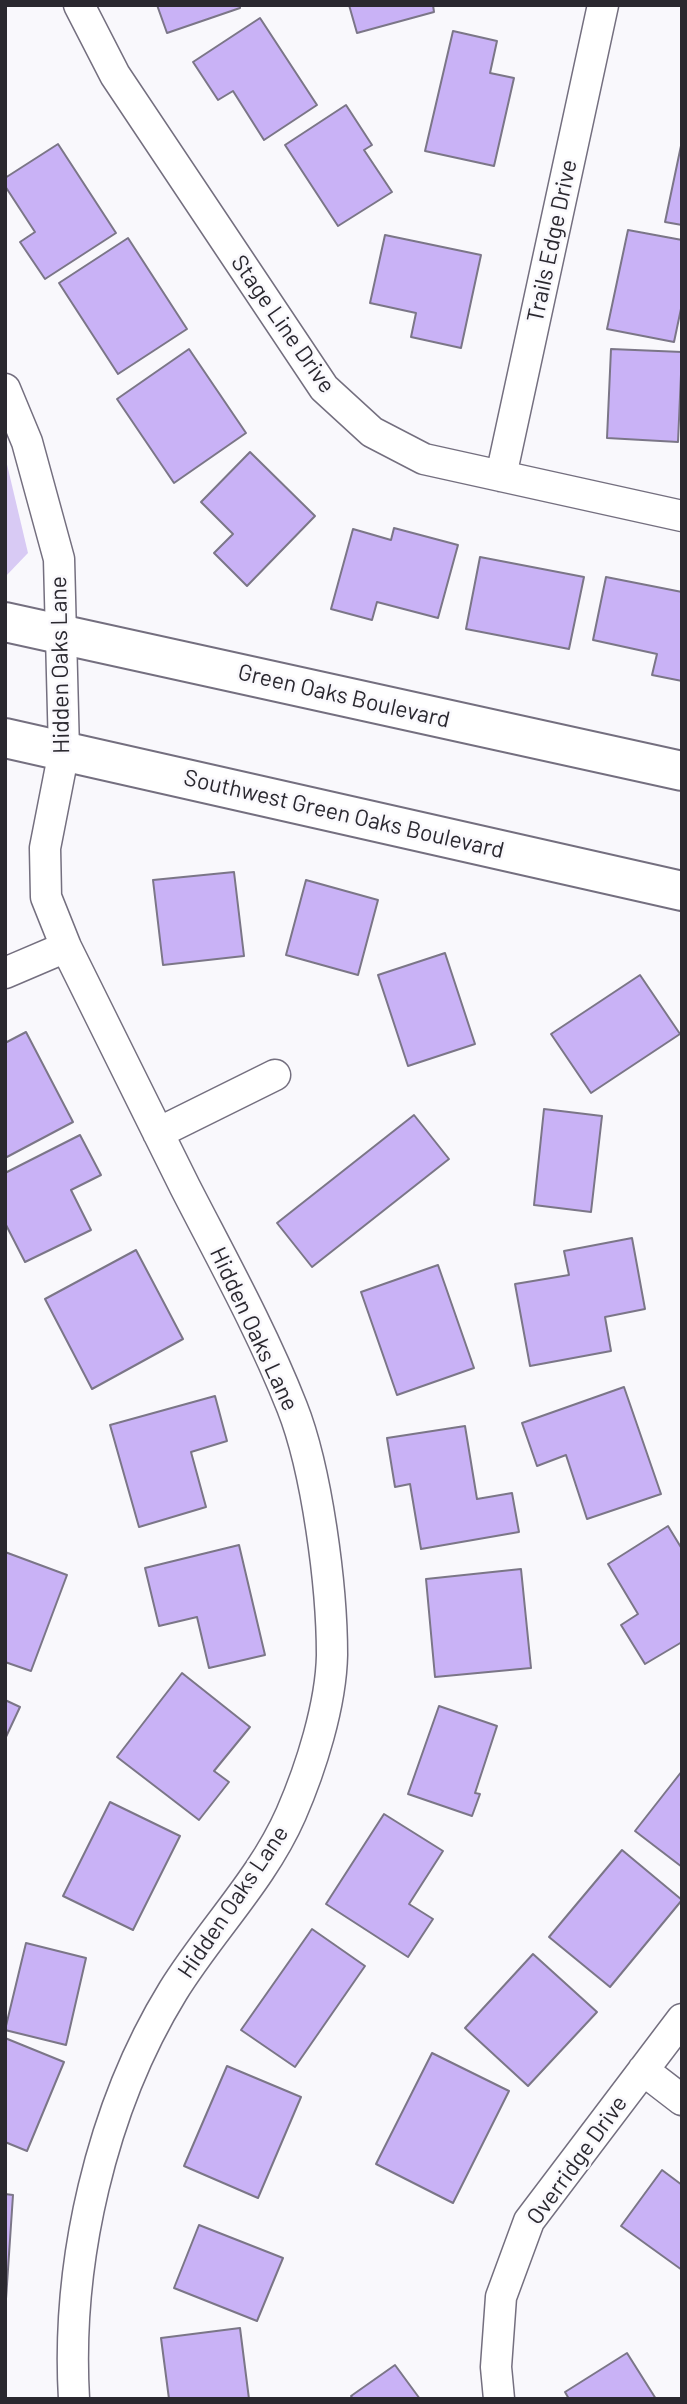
<!DOCTYPE html>
<html>
<head>
<meta charset="utf-8">
<style>
  body { margin:0 }
  #map { position:relative; width:687px; height:2404px; overflow:hidden; background:#f9f8fc; font-family:Barlow,sans-serif }
  canvas { display:block }
  .frame { position:absolute; inset:0; border:7px solid #2a282f; pointer-events:none }
</style>
</head>
<body>
<div id="map">
<canvas width="687" height="2404"></canvas>
<div class="frame"></div>
</div>
<script>
const context = document.querySelector('canvas').getContext('2d');
context.lineJoin = 'round';
function fillPath(path, color) { context.fillStyle = color; context.fill(path, 'evenodd'); }
function stroke(path, color, width, dash) { context.strokeStyle = color; context.lineWidth = width; context.lineCap = dash ? 'butt' : 'round'; context.setLineDash(dash || []); context.stroke(path); }
function label(font, color, halo, rows, align = 'center') {
  context.font = font + ' Barlow,sans-serif'; context.lineWidth = 5; context.setLineDash([]); context.textBaseline = 'middle'; context.strokeStyle = halo; context.fillStyle = color; for (const [text, x, y, turn = 0] of rows) {
    context.save(); context.translate(x, y); context.rotate((+turn || 0) * Math.PI / 180); context.textAlign = isNaN(turn) ? turn : align; if (halo) context.strokeText(text, 0, 0); context.fillText(text, 0, 0); context.restore();
  }
}
const green = new Path2D(`
  M5,456L28,553L5,577Z`);
const building = new Path2D(`
  M157,5H240V8L167,33Z
  M349,5H433L434,12L357,33Z
  M260,18L317,105L264,140L233,91L218,100L193,62Z
  M453,31L497,41L490,73L514,78L494,166L425,151Z
  M346,105L372,145L364,150L392,192L338,226L285,145Z
  M682,141V225L665,222Z
  M58,144L116,233L45,279L20,242L35,232L5,186V178Z
  M628,230L682,240V304L674,342L607,329Z
  M385,235L481,255L461,348L411,337L416,313L370,303Z
  M128,238L187,329L118,374L59,283Z
  M189,349L246,433L174,483L117,399Z
  M611,349L682,352L678,442L607,438Z
  M250,452L315,516L247,586L214,553L233,534L201,502Z
  M394,528L458,545L438,618L377,602L372,620L331,609L353,529L391,540Z
  M480,557L584,577L569,649L466,629Z
  M606,577L682,592V681L652,675L657,654L593,640Z
  M234,872L244,956L163,965L153,880Z
  M306,880L378,900L358,975L286,955Z
  M445,953L475,1044L408,1066L378,975Z
  M640,975L680,1034L591,1093L551,1034Z
  M26,1032L73,1122L5,1158V1043Z
  M544,1109L602,1116L591,1212L534,1205Z
  M414,1115L449,1159L312,1267L277,1223Z
  M80,1135L101,1175L71,1190L91,1230L25,1262L5,1223V1173Z
  M632,1238L645,1309L605,1317L611,1351L530,1366L515,1284L569,1275L564,1251Z
  M136,1250L183,1339L92,1389L45,1299Z
  M438,1265L474,1368L397,1395L361,1292Z
  M624,1387L661,1494L587,1519L566,1455L537,1466L522,1423Z
  M215,1396L227,1441L191,1452L206,1507L139,1527L110,1425Z
  M465,1426L477,1499L512,1493L519,1532L421,1549L410,1484L395,1487L387,1438Z
  M668,1526L682,1549V1642L645,1664L621,1625L638,1614L608,1564Z
  M239,1545L265,1655L209,1668L197,1617L159,1626L145,1568Z
  M5,1552L67,1575L31,1671L5,1662Z
  M521,1569L531,1668L435,1677L426,1579Z
  M182,1673L250,1727L214,1771L229,1782L199,1820L117,1757Z
  M5,1700L20,1707L5,1739Z
  M439,1706L497,1726L475,1793L480,1794L472,1816L408,1794Z
  M682,1771V1867L635,1831Z
  M110,1802L180,1836L133,1930L63,1896Z
  M384,1814L443,1851L409,1904L433,1919L408,1957L326,1904Z
  M622,1850L682,1900L610,1987L549,1937Z
  M312,1929L365,1966L295,2067L241,2030Z
  M26,1943L86,1958L66,2045L5,2030Z
  M533,1954L597,2012L528,2086L465,2028Z
  M5,2038L64,2062L27,2151L5,2142Z
  M432,2053L509,2091L453,2203L376,2164Z
  M227,2066L301,2097L258,2198L184,2166Z
  M662,2170L682,2185V2270L621,2226Z
  M5,2194L13,2195L6,2299H5Z
  M199,2225L283,2258L257,2321L174,2288Z
  M240,2328L249,2399H169L161,2338Z
  M627,2353L656,2399H569L565,2392Z
  M395,2365L420,2399H353L351,2396Z`);
const minor = new Path2D(`
  M79,5L115,75L324,388L372,432L424,459L682,516
  M5,389L27,442L59,559L64,751L45,848L46,897L66,947C105,1027 145,1107 185,1187C222,1259 262,1331 292,1407C317,1470 332,1586 332,1655C331,1705 311,1768 291,1814C262,1880 210,1931 173,1991C101,2108 66,2263 74,2399
  M501,476L603,5
  M5,973L66,947
  M158,1133L275,1075
  M643,2070L682,2100
  M499,2399L496,2367L501,2297L529,2221L682,2019`);
const secondary = new Path2D(`
  M5,622L682,771
  M5,738L682,891`);
const streetNames = [
  ["Trails Edge Drive",552,241,-78],
  ["Stage Line Drive",283,324,55],
  ["Hidden Oaks Lane",60,665,-91],
  ["Green Oaks Boulevard",344,696,13],
  ["Southwest Green Oaks Boulevard",344,814,13],
  ["Hidden Oaks Lane",254,1329,65],
  ["Hidden Oaks Lane",233,1902,-56],
  ["Overridge Drive",577,2160,-54]
];
fillPath(green, '#d8caf4');
fillPath(building, '#c9b2f6');
stroke(building, '#7b7687', 2);
stroke(minor, '#746f7f', 33);
stroke(secondary, '#746f7f', 42);
stroke(minor, '#fff', 30);
stroke(secondary, '#fff', 38);
label('23px', '#2a282f', '#f9f8fc', streetNames);
</script>
</body>
</html>
